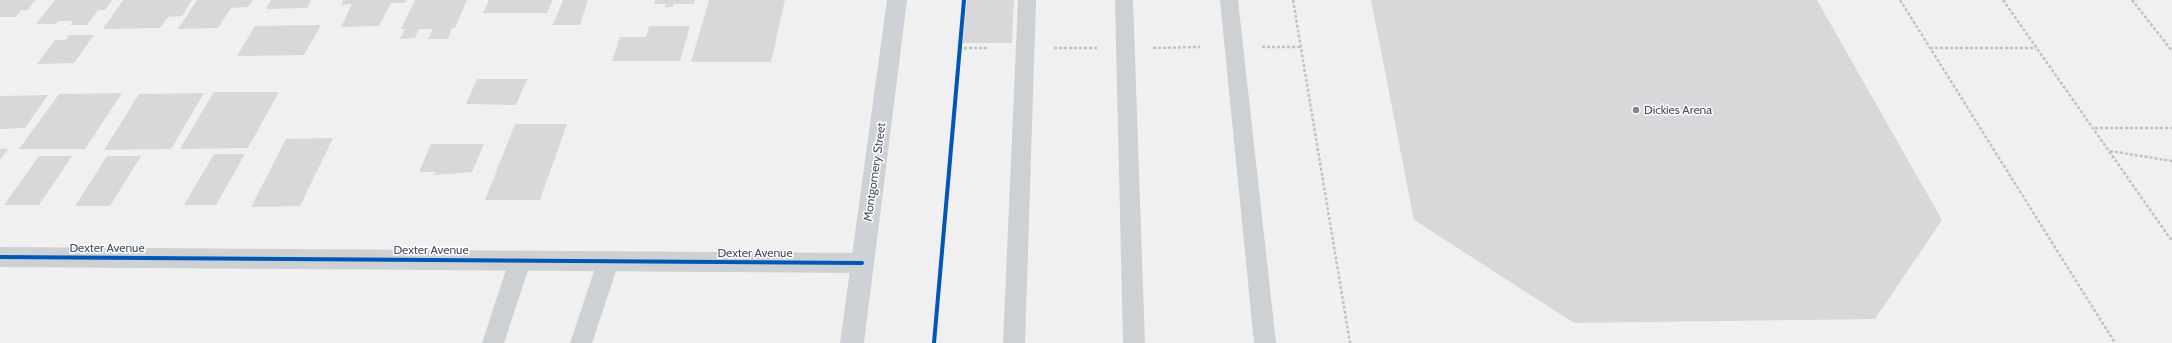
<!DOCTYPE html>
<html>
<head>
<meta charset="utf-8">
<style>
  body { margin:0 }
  canvas { display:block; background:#f1f0f0 }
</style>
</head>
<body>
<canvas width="2172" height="343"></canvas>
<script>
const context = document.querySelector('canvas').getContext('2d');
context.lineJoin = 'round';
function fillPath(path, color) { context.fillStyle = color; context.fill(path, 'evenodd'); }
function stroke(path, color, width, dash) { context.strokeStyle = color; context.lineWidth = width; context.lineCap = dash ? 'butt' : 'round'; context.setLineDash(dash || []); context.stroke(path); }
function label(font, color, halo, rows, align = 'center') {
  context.font = font + ' Cabin,sans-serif'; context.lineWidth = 3; context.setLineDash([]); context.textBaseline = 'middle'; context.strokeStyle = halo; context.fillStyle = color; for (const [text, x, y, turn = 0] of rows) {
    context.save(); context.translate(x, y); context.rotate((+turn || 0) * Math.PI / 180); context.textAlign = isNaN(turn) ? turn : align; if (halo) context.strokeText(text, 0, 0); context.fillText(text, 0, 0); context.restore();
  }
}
const building = new Path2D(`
  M0,0H35L28,10H21L16,17H0Z
  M55,0H112L105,10H98L87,25H70L73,21H59L56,24H36Z
  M123,0H192L182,16L168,17L160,28L103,29Z
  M197,0H253L248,7L231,8L218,28L178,29Z
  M271,0H311L307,8L266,9Z
  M343,0H407L405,3H391L379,26L341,27L352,4L341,5Z
  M415,0H467L455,28H452L448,39H428L433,29H419L415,38L400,39L405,29H401Z
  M489,0H553L547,13H483Z
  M563,0H588L580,25H553Z
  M655,0H695L694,4H674L673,7H665L666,4H654Z
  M709,0H785L771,62H691Z
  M967,0H1014L1012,43H963Z
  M1371,0H1817L1942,220L1875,319L1574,323L1414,220Z
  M321,25L304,55L237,56L255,26Z
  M649,26H690L680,61H612L620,37H646Z
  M69,35H94L74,63L37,64L55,40H65Z
  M477,79H527L516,105L466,104Z
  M214,92H279L248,148L180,149Z
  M122,93L85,149H19L59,94Z
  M204,93L171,149L104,150L139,94Z
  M48,95L25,128L0,129V96Z
  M515,124H567L540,200H485Z
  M333,138L300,206L251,207L286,139Z
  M431,144H484L472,172L435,175L436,172H419Z
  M0,149H8L0,160Z
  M214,154H245L216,205H184Z
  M39,156H72L39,205H4Z
  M107,156H141L110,206H75Z`);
const path = new Path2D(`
  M1293,0L1350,343
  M1900,0L2115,343
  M2003,0L2172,241
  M2132,0L2172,51
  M1262,47H1301
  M959,48H989
  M1054,48H1097
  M1153,48L1200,47
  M1930,48H2036
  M2095,128H2172
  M2110,151L2172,161`);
const service = new Path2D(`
  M1018,0H1036L1025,343H1003Z
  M1115,0H1133L1145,343H1123Z
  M1220,0H1238L1276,343H1254Z
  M520,252L527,255L531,261L504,343H482L509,261L513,255Z
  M608,253L615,256L619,262L592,343H570L597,262L601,256Z`);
const minor = new Path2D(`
  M0,247L862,253L870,256L874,263L870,270L862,273L0,267Z`);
const secondary = new Path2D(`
  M887,0H907L864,343H840Z`);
const cycleway = new Path2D(`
  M0,257L862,263
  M934,343L964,0`);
const markers = [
  [1636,110,4,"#818792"]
];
const poiNames = [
  ["Dickies Arena",1644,110]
];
const streetNames = [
  ["Montgomery Street",875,172,-82],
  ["Dexter Avenue",107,248],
  ["Dexter Avenue",431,250],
  ["Dexter Avenue",755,253]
];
fillPath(building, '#d8d8db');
stroke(path, '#b8c6c5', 2.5, [3, 2]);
fillPath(service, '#ced1d4');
fillPath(minor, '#ced1d4');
fillPath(secondary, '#ced1d6');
stroke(cycleway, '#0057b8', 4);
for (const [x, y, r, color] of markers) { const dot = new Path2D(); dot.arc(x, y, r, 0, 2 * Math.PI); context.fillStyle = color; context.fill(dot); stroke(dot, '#fff', 1.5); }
label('12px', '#454e5f', '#fff', poiNames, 'left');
label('12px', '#454e5f', '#fff', streetNames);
</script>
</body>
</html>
